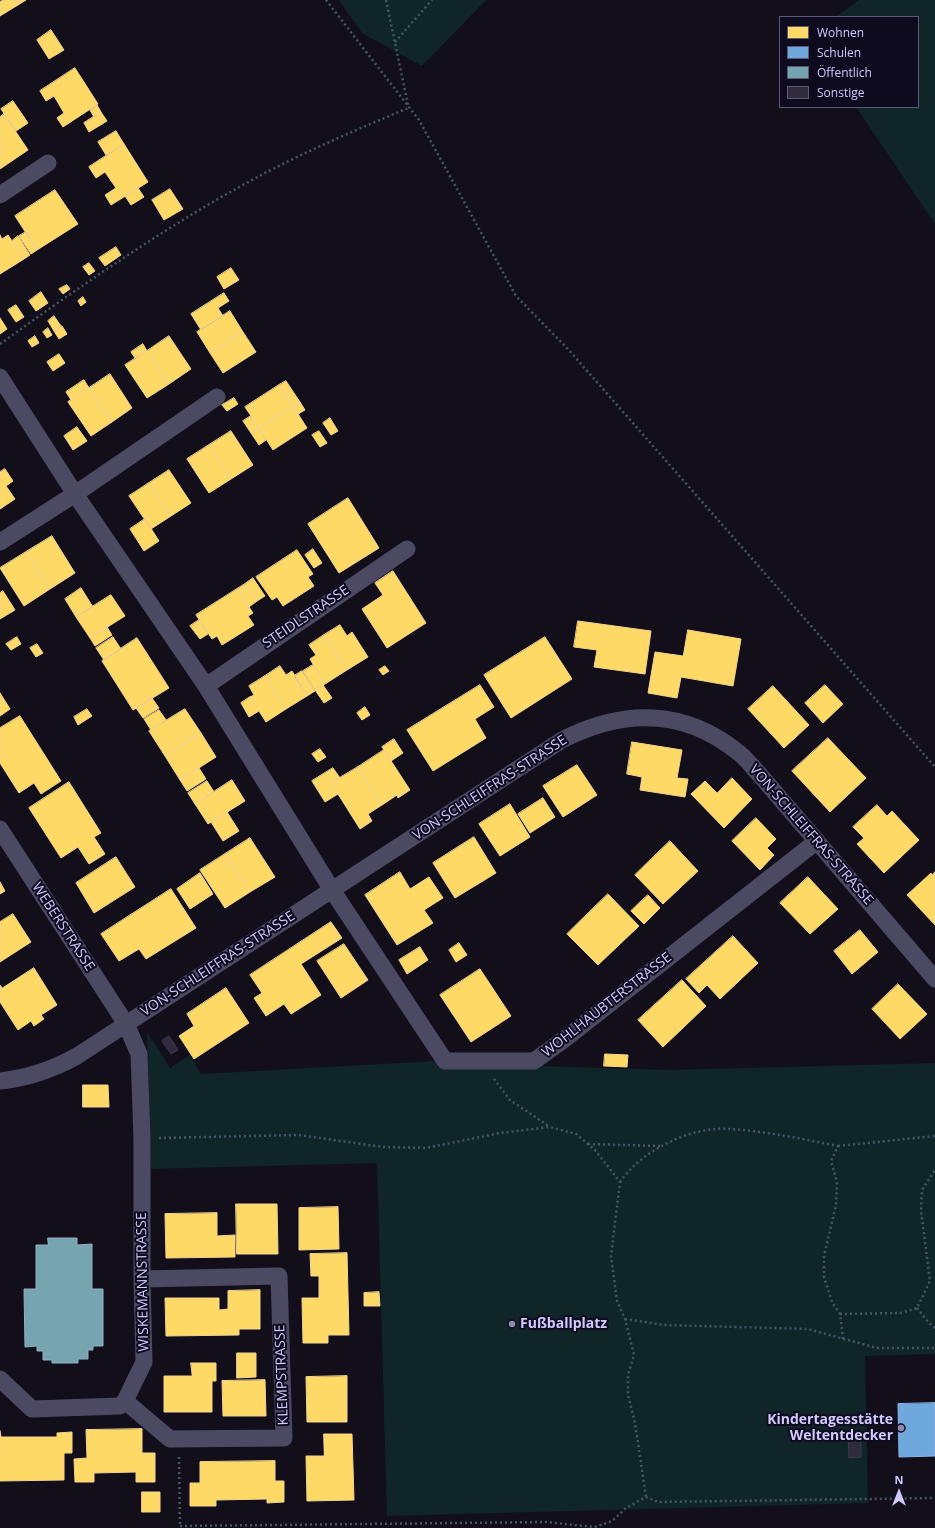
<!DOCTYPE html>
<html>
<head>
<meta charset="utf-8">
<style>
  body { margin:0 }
  #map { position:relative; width:935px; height:1528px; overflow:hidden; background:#120f1a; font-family:"Open Sans",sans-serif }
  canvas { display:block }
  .legend { position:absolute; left:779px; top:16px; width:140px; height:92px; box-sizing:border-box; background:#0f0b1f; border:1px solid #5d5779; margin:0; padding:5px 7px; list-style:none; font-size:12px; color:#d2c9ff }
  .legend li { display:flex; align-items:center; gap:8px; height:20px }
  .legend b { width:20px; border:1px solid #5d5779 }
  .north { position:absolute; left:879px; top:1472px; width:40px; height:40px; -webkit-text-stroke:3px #0f0b1f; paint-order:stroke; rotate:0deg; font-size:11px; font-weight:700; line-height:16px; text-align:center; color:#d2c9ff }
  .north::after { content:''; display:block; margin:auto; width:14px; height:18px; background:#d2c9ff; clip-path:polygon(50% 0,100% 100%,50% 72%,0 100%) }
</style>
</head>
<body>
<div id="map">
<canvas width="935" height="1528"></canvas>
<ul class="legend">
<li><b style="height:11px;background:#ffd966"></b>Wohnen</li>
<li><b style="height:11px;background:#6fa8dc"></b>Schulen</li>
<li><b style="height:11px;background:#76a5af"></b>Öffentlich</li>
<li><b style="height:11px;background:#302c3e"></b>Sonstige</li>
</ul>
<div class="north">N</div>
</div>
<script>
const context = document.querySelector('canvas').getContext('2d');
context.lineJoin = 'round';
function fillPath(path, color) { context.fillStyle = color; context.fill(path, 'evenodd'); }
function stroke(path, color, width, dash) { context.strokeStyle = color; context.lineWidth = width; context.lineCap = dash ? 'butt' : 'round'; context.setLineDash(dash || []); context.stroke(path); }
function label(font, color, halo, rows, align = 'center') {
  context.font = font + ' "Open Sans",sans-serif'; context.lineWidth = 4; context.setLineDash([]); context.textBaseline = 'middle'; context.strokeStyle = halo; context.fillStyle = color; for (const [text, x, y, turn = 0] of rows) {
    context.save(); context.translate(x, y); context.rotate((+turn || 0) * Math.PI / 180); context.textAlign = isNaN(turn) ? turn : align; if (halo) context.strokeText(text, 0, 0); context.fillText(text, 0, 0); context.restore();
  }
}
const green = new Path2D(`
  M339,0H486L422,66L362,33Z
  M859,0H935V224L856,107H918V17H836Z
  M147,1032L170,1068L190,1055L201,1074L435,1061L439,1068L540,1066L669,1070L935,1063V1354L865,1356L868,1503L387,1516L377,1163L151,1169Z`);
const homes = new Path2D(`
  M3,0H15L18,5L0,16V2Z
  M15,0H26L18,5Z
  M51,30L64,50L49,59L37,40Z
  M75,68L98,104L63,127L57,118L64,113L54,96L46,101L40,91Z
  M13,101L28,123L16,131L1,109Z
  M97,105L101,112L94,117L90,110Z
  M101,112L107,121L89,132L84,123Z
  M4,114L28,150L0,169V117Z
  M116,131L124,144L106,155L98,142Z
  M124,144L148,182L111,205L105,195L116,188L105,172L96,178L89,167Z
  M138,188L144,197L131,205L125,196Z
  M170,189L183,209L164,220L152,200Z
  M55,190L78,224L37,250L15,216Z
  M26,232L37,250L31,254L19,236Z
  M0,235L2,239L8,235L24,259L0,274Z
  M18,236L30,255L24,259L12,241Z
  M116,247L121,255L105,266L99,258Z
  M89,263L95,271L89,275L83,267Z
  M231,268L239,280L224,289L217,277Z
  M67,285L70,289L63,294L59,289Z
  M41,292L48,303L36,311L29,301Z
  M224,293L229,301L218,308L223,316L201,330L191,314Z
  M83,297L86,302L81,306L78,301Z
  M16,305L24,317L16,322L8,310Z
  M230,311L243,332L210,353L197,332Z
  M54,316L61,326L54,331L48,321Z
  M0,318L7,329L0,334Z
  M62,326L67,334L59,339L54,331Z
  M48,328L52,335L47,338L43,332Z
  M243,332L256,352L223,373L210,353Z
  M35,336L39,343L32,347L28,341Z
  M169,336L191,369L169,384L147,351Z
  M143,344L147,351L135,358L131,352Z
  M147,351L169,384L147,398L125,365Z
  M59,354L65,363L53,371L47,362Z
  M110,374L132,408L112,422L89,388Z
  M84,380L89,388L71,400L66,392Z
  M286,381L300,402L293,406L279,385Z
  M279,385L293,406L259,428L245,407Z
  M89,388L112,422L91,436L68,402Z
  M234,398L238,404L227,411L222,405Z
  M300,402L305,410L298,414L293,406Z
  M293,406L307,428L273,450L259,428Z
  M251,416L259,428L251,433L243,421Z
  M330,418L338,431L331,435L323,423Z
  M77,427L87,441L73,450L64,436Z
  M259,428L266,440L259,445L251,433Z
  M231,431L253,465L231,479L209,445Z
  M319,431L327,443L320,447L312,435Z
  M209,445L231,479L209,493L187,459Z
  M5,469L13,481L6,486L15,499L0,509V472Z
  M169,470L191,503L171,516L149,483Z
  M149,483L171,516L151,529L129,496Z
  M348,498L379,548L339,573L308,524Z
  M145,519L159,541L144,551L130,529Z
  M52,536L75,573L50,589L26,552Z
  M313,549L322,563L314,568L305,555Z
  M297,550L313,574L308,577L314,586L283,606L277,597L272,600L256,577Z
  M26,552L50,589L24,606L0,568Z
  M393,571L426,623L387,648L362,609L383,595L375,583Z
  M253,578L265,596L257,601L245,584Z
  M245,584L257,601L249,607L237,589Z
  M81,588L93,607L76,617L65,599Z
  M237,589L253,613L248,616L254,625L222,645L217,636L212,639L196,615Z
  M3,591L15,610L0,619V593Z
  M111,595L125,616L90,638L76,617Z
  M199,620L208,634L200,639L190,626Z
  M578,621L651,631L645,674L594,667L597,650L574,647Z
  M340,625L347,636L352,632L368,657L347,670L324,635Z
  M107,627L112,635L95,646L90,638Z
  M688,630L741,639L733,686L681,677L677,698L648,693L655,652L683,656Z
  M324,635L347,670L325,684L310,659L316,655L309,645Z
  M17,637L21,644L11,650L6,644Z
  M113,637L121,649L104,660L96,648Z
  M545,637L572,679L511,718L484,675Z
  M137,638L169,688L133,710L102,661Z
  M37,644L43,653L36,657L30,648Z
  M313,665L325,684L315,690L303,671Z
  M280,666L286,675L292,671L307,696L286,709L265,676Z
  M385,666L389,671L383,675L379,670Z
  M302,671L315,691L307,696L294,676Z
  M265,676L286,709L266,722L250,697L254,695L249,686Z
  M323,685L332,698L324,703L315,690Z
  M480,685L494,707L475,719L486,738L433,771L407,730Z
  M825,685L843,704L823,723L805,703Z
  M773,686L809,725L784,748L748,709Z
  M0,693L10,709L0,716Z
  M250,697L259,711L249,717L241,703Z
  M152,698L159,708L143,718L136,708Z
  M365,707L370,715L362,720L357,713Z
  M87,709L92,716L78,725L74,717Z
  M185,709L201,733L165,756L149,731Z
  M159,710L166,720L151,730L144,719Z
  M20,716L61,781L41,794L34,783L19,793L0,763V728Z
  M201,733L216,757L180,780L165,756Z
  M828,738L866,778L830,812L792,771Z
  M394,739L403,753L391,761L382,747Z
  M632,742L682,750L677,778L688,779L685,797L640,790L642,777L627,774Z
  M320,749L326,757L318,762L312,754Z
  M384,750L410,790L398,798L397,795L382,805L358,767Z
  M577,765L597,795L563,817L543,786Z
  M358,767L382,805L368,814L372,821L360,829L331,783Z
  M199,768L206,779L187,791L180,780Z
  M333,768L340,778L331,783L338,794L325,802L312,781Z
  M732,778L752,799L724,828L691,794L705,781L717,793Z
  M232,780L245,801L208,824L195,804Z
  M207,781L214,792L195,804L188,793Z
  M69,782L101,833L94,837L105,854L89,864L78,847L61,858L29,808Z
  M543,798L555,817L530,833L518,814Z
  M510,804L530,837L500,856L479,824Z
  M877,805L887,816L892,811L919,840L884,873L857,844L864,838L853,827Z
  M227,812L239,831L223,841L211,822Z
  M756,818L776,839L767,848L774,855L760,870L732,841Z
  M474,837L496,873L455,898L433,863Z
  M250,838L275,877L250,892L225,854Z
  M670,841L698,871L663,904L635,875Z
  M225,854L250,892L225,908L200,870Z
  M116,857L135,887L94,913L76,883Z
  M400,872L410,889L429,877L443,898L424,910L433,923L397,945L365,895Z
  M935,872V925L907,895L931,873L932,875Z
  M200,873L213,894L190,909L177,889Z
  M808,877L838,909L810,934L780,903Z
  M0,882L5,891L0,894Z
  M171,889L196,928L146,959L139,949L119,961L101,934Z
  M608,894L639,926L598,965L567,934Z
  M648,895L660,908L644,924L631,911Z
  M13,914L31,942L0,962V922Z
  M331,922L342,938L301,964L321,995L291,1014L284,1004L266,1016L254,998L262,993L250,975Z
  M860,930L878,952L852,974L834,951Z
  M733,936L758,963L720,999L707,985L699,993L686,979Z
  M459,943L467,955L456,962L449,950Z
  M344,944L368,980L341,998L317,961Z
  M420,947L428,960L407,974L399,960Z
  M34,968L57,1005L41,1015L44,1019L34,1026L31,1021L18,1030L0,1002V985L2,988Z
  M480,969L511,1016L471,1042L440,995Z
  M682,980L706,1006L663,1047L638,1020Z
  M898,984L927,1014L900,1039L872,1009Z
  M226,988L249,1023L194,1059L179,1036L194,1026L187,1014Z
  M605,1054L628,1055L627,1067L604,1066Z
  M83,1085H108L109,1107H83Z
  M236,1204H277L278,1254H237Z
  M338,1207L339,1249L299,1250V1208Z
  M217,1213V1236L235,1235V1257L166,1258L165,1214Z
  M347,1253L349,1335H328V1343H303L302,1298H319V1276H311L310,1254Z
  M260,1290V1329H239V1335L166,1336L165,1298H219V1310L228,1309V1291Z
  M379,1292L380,1306H364V1293Z
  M237,1353H256V1377L237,1378Z
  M191,1363H216V1381H212V1412H164V1376H192Z
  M347,1376V1422H307L306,1377Z
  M265,1380L266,1416H223L222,1381Z
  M142,1429V1453H155V1482H136V1472L94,1473V1482H75L74,1459L87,1458L86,1430Z
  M0,1431L1,1437H57V1433L72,1432V1453H64V1480L0,1481Z
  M324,1434H352L354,1500L307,1501L306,1456H324Z
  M275,1461V1481H284V1502L267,1503V1499L216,1500V1506H190V1483H200V1462Z
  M142,1492H160V1512H142Z`);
const schools = new Path2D(`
  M935,1403V1456L899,1457L898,1404Z`);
const public = new Path2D(`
  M48,1238H77V1245L92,1244V1289H103V1346H93V1350H88V1359H78V1363H52V1360H43V1351H37V1346L25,1347L24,1289H36V1245H48Z`);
const building = new Path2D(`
  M169,1036L178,1050L171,1054L162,1041Z
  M861,1433V1457L849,1458L848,1434Z`);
const path = new Path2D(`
  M326,0L419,120L516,296L567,348L935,767
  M386,0L408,105
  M395,42L432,0
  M0,344C85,283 175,220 267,172C313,148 361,128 408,108
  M494,1079L510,1100L550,1127
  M159,1138L299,1135L383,1147L426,1148L500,1133L550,1127L576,1134L595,1150L620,1182L611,1256L617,1301L625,1319L634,1355L628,1375V1395L635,1423L646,1497
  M588,1144L661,1146
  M838,1146L935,1136
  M620,1182C642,1150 691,1126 729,1129C765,1131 802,1139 838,1146L831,1161L837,1182L836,1205L824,1256V1277L832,1302L840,1314L843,1339
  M917,1308L929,1323L935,1328
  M840,1314L901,1313L917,1308L930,1281L921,1211L922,1190L935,1170
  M625,1319L664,1325L808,1329L877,1348H935
  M179,1457L180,1526
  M180,1526L546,1522L595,1527L612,1521L626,1508L646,1497L658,1502L935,1498`);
const minor = new Path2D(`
  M0,195L48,163
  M0,377L75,494L206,686L332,890L445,1061H534L566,1038L817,841
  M0,542L75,494L217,397
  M206,686L407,549
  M0,829L126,1024L139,1054L142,1138V1279L144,1362L125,1401L120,1406L32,1409L0,1379
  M0,1081C28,1078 52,1070 77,1056L562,740C623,709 684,708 739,753C747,759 753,768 760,775L935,979
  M125,1401L170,1439L284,1438L279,1276L142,1279`);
const markers = [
  [512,1324,4,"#8f88af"],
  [901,1428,4,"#8f88af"]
];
const streetNames = [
  ["STEIDLSTRASSE",306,617,-34],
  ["VON-SCHLEIFFRAS-STRASSE",490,788,-33],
  ["VON-SCHLEIFFRAS-STRASSE",811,835,49],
  ["WEBERSTRASSE",63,927,57],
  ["VON-SCHLEIFFRAS-STRASSE",218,964,-33],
  ["WOHLHAUBTERSTRASSE",607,1005,-38],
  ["WISKEMANNSTRASSE",143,1282,-91],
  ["KLEMPSTRASSE",282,1375,-92]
];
const poiNames = [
  ["Fußballplatz",520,1324],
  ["Kindertagesstätte",893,1420,"right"],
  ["Weltentdecker",893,1436,"right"]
];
fillPath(green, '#0f2527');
fillPath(homes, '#ffd966');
stroke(homes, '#f2d494', 1);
fillPath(schools, '#6fa8dc');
stroke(schools, '#8db2e6', 1);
fillPath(public, '#76a5af');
stroke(public, '#92b0c7', 1);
fillPath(building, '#302c3e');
stroke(building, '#3e3950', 1);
stroke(path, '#485766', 2.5, [2, 3]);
stroke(minor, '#4c4a63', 17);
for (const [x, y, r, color] of markers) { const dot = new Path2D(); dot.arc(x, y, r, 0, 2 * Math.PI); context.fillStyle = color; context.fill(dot); stroke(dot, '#0f0b1f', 1.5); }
label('14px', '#d2c9ff', '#0f0b1f', streetNames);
label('bold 14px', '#d2c9ff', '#0f0b1f', poiNames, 'left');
</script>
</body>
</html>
